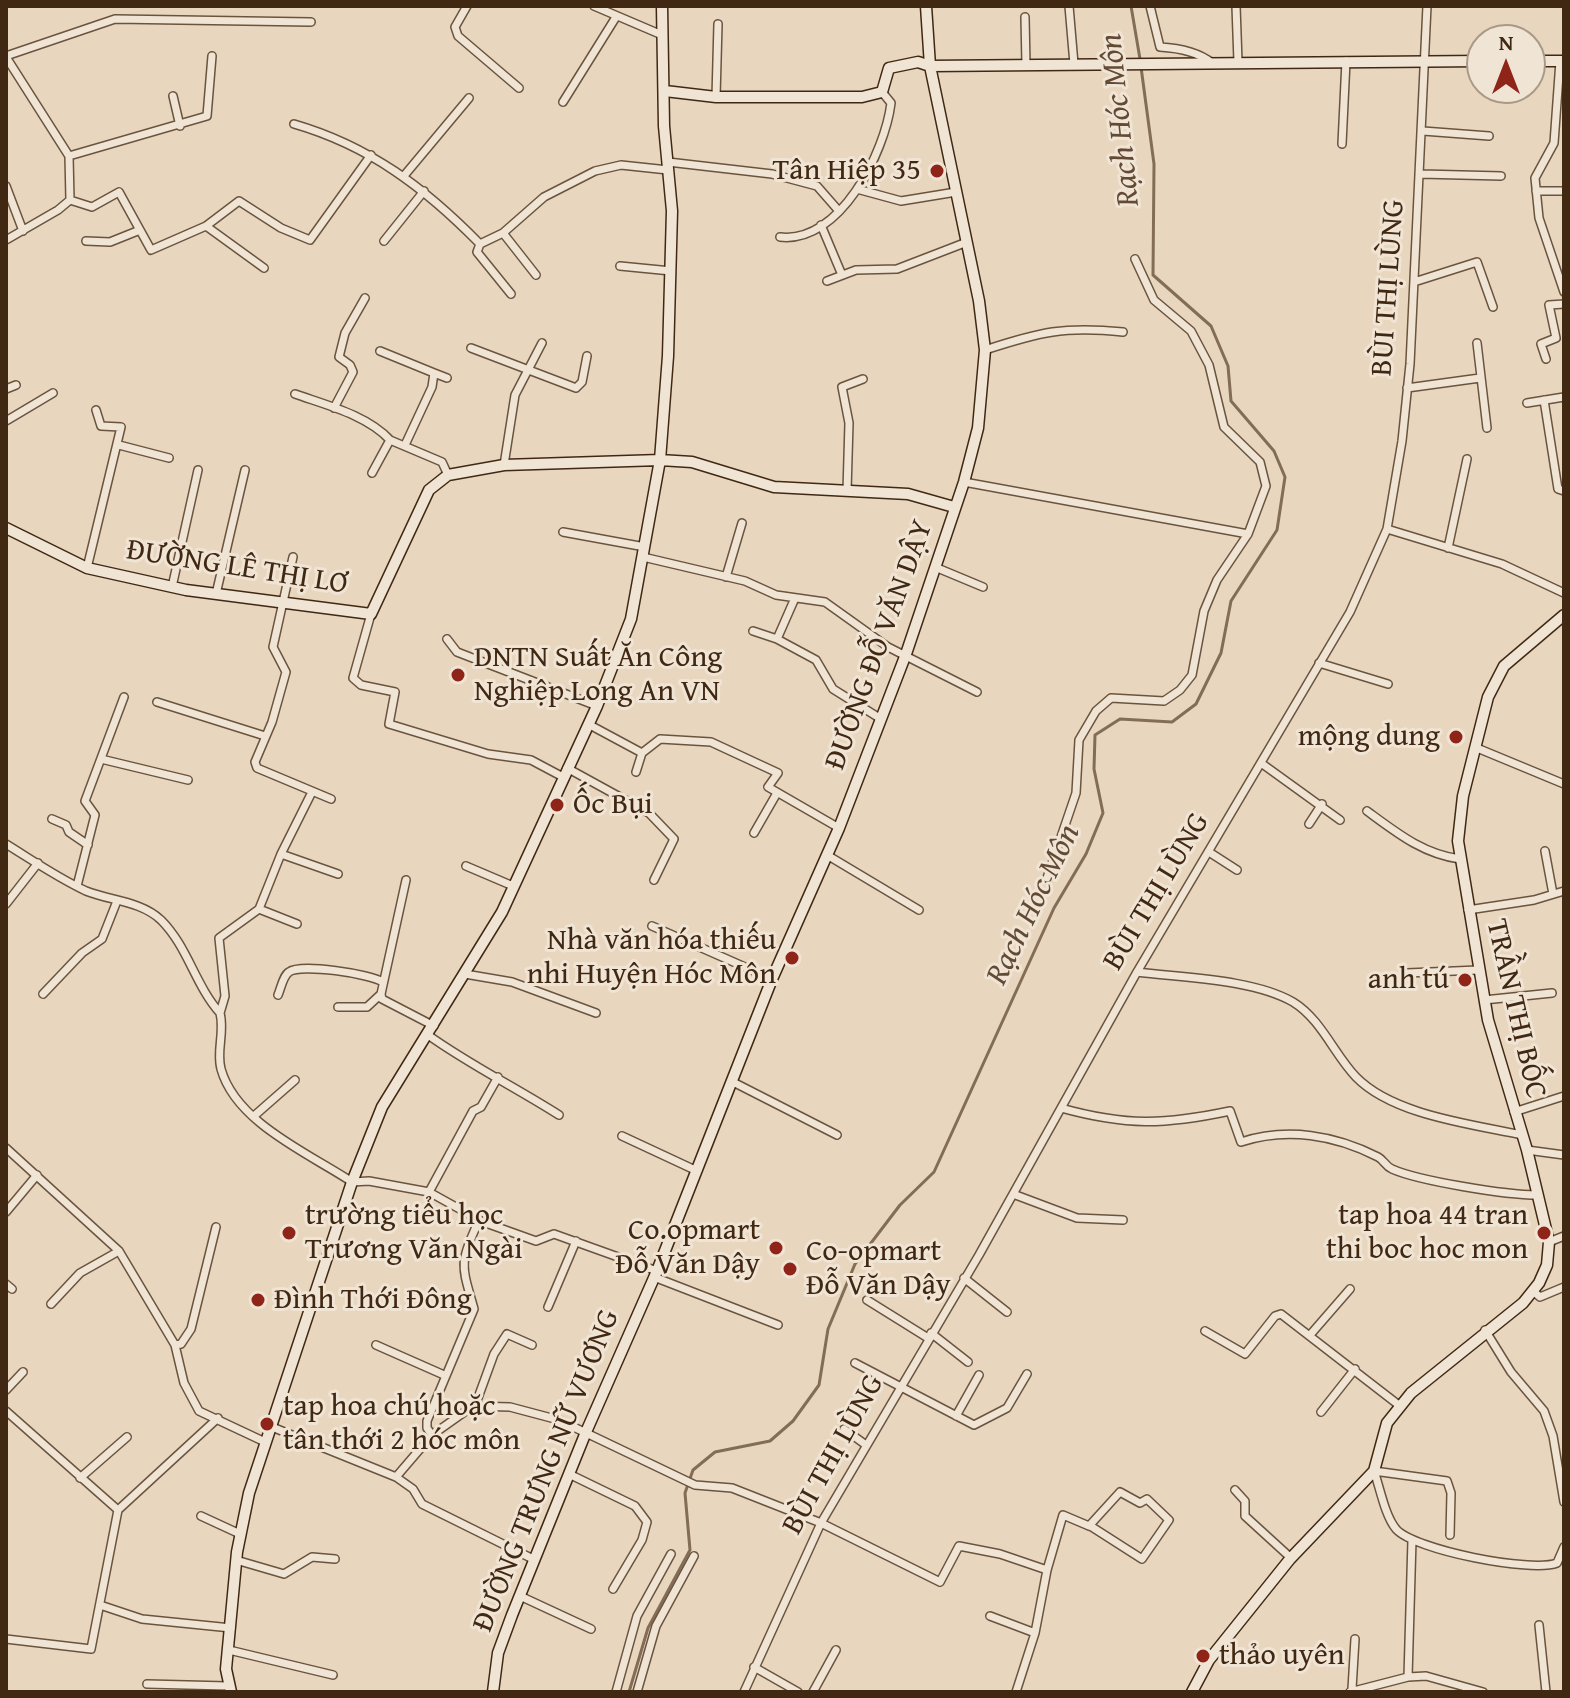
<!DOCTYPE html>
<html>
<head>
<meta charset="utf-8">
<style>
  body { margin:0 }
  #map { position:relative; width:1570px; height:1698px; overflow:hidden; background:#e8d6be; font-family:"Gentium Book Plus",serif }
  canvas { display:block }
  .frame { position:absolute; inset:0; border:8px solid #412813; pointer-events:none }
  .north { position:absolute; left:1466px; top:24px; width:80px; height:80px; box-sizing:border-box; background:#f0e4d5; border:2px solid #aa9987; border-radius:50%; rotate:0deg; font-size:22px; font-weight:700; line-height:32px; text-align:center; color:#412813 }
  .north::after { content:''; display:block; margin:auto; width:28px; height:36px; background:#8f2418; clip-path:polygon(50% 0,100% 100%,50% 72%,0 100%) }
</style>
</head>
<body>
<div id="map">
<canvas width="1570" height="1698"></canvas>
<div class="frame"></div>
<div class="north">N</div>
</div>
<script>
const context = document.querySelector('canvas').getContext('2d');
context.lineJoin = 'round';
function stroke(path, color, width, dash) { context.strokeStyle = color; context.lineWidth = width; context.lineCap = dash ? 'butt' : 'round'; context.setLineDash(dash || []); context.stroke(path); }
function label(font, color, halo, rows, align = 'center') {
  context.font = font + ' "Gentium Book Plus",serif'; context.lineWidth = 6; context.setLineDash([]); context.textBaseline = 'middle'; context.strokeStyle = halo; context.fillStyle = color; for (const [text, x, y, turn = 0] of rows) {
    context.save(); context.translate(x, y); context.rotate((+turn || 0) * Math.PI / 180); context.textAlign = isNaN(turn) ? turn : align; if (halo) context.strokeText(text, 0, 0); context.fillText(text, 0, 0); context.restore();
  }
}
const stream = new Path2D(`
  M1131,6L1140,59
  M629,1692L648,1628L690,1550L685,1493L693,1470L715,1452L770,1441L793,1421L819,1385L828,1329L855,1264L900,1205L934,1172L1054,908L1086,854L1103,813L1094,769L1095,735L1120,719L1172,722L1196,704L1221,653L1231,601L1277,530L1285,477L1274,451L1231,401L1228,366L1211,326L1153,275L1154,164L1141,67`);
const street = new Path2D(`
  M467,6L455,27L458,36L519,88
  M594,6L662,35
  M1069,6L1074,64
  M1150,6L1160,47C1178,48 1197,51 1212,63
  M1236,6L1238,62
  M1025,17L1026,65
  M6,56L115,19L311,22
  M6,57L69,156L70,200L58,210L6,240
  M1560,61L1554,143L1535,178L1539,218L1564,292
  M173,96L180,126
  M716,97L718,24
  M563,102L616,17
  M294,124C370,146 425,188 480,244L503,233L544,197L595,171L621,165L668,170
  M1423,131L1489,136
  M1342,144L1346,61
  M69,156L207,116L212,56
  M668,162L772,174L817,186L838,210
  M1421,174L1501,176
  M403,177L469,98
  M6,186L23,231
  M857,189L901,201L956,192
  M1536,191H1564
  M70,200L92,207L119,192L151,250L206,226L239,201L281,228L310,240L371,155
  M821,225L842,275
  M206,226L264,268
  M503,233L536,275
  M780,237C840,244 885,152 891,103L882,92
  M86,241L110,242L140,230
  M384,241L424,191
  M480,244L477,252L511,294
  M620,266L671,271
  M827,281L856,270L897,269L967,242
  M1414,282L1477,262L1493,307
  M1477,343L1487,428
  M471,348L576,388L582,382L587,356
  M985,350C1040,332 1064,326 1123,332
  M380,351L434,373L432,387L405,445
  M1546,359L1541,344L1556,338L1549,305L1564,304
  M434,373L447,378
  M1407,388L1480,378
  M6,389L16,385
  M295,394C326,405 367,415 390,440
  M1544,400L1558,489L1564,491
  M1527,403L1564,397
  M334,408L353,372L350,365L339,357L345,333L365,298
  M6,421L53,393
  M119,445L169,458
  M504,465L515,395L542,343
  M372,473L390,440L442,462L448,475
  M964,482L1248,534
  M847,491L849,423L842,387L863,379
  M1387,529L1502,564L1564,593
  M563,532L645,547
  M1448,548L1467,459
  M293,557L273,647L286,672L272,722L255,762L257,768L331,799
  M643,557L745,581L776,595L825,602L888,647L977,692
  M935,567L983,587
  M87,568L121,427L101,426L96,410
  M726,577L742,523
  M172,587L198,470
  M216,594L245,470
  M371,614L353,678L361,685L395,692L389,724L488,754L531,760L563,777
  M753,631L777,639L816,660L833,689L881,719
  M447,639L457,652L597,706
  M777,639L795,598
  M1319,663L1388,684
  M157,702L265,736
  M588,724L642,753L636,772
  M1477,748L1564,784
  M642,753L660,739L711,742L778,773L768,787L839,828
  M101,759L188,780
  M1261,763L1340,820
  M567,768L649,813L674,839L654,880
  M312,792L281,854L338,874
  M1367,811C1397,833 1423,854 1460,859
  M52,819L66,825L69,832L88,845
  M1309,824L1322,804
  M754,833L777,793
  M6,844C32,860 58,878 86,891C111,901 141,901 161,920C188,947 195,985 220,1013C225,1032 216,1051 221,1069C236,1123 310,1154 352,1182L369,1181L429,1192L483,1222L536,1241L554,1234L657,1271
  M1545,851L1553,894
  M1209,852L1237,870
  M281,854L259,909L297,924
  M827,855L919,910
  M466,866L513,886
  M1047,878L1076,793L1079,740L1096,711L1111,698L1164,701L1180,690L1192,675L1204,611L1217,580L1248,534L1266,486L1260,462L1224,427L1209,365L1191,331L1154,300L1135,259
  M406,880L381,994L382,999L434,1026
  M77,886L95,815L85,801L124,697
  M6,904L38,863
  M1468,910L1534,900L1564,891
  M652,926L772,979
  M1137,972C1184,978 1253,979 1293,1002C1321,1019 1334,1054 1356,1077C1393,1115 1471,1124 1522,1135
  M1407,973L1478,970
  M465,974L512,982L596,1013
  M43,994L82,953L102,939L117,901
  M278,995C281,988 283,976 289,972C300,963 371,974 383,982
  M1484,1000L1552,993
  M338,1007H367L381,994
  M220,1013L225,996L219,938L259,909
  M428,1035C470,1065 515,1087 559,1115
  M731,1081L837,1135
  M1061,1108C1126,1126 1164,1125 1230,1111L1241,1142C1287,1127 1335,1135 1378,1157C1384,1160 1385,1166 1392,1169C1419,1181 1506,1195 1537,1195
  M1514,1112L1564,1096
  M254,1116L295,1080
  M622,1136L695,1170
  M6,1148L119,1251L175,1345L184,1383L199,1411L265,1442
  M1527,1150L1564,1155
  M429,1192L473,1111L481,1107L498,1077
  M1013,1194L1077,1218L1123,1220
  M6,1212L37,1175
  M1549,1242L1564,1236
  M654,1277L778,1325
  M964,1278L1007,1312
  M6,1284L12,1289
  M1533,1291L1540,1297L1564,1287
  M867,1300L928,1338
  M51,1304L80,1273L119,1251
  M548,1307L576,1241
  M1485,1330L1511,1372L1544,1411L1553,1436L1564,1502
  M1205,1331L1245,1354L1275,1316L1281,1314L1400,1406
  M931,1333L968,1362
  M1310,1335L1350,1289
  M175,1345L181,1344L191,1329L216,1227
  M376,1345L444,1375
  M855,1363L974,1425L1007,1408L1027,1374
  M6,1390L23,1372
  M475,1406L494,1354L507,1334L532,1345
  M6,1411L118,1510
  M1321,1412L1355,1369
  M956,1416L979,1375
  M272,1427L396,1477L413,1489L422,1504L535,1560
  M844,1429L866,1445
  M432,1435L427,1428V1421L474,1309C461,1263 459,1265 479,1220
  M569,1474L635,1506L647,1522L642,1540L613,1589
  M396,1477L432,1435L473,1406L510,1407L559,1420L695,1485L732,1488L821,1523L940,1582L959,1546L1000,1554L1047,1570L1035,1633L1016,1692
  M80,1478L127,1437
  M1235,1490L1245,1501V1516L1291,1558
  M201,1516L240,1534
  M1450,1535L1451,1493L1447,1481L1374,1471C1380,1488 1385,1516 1396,1529C1414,1550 1532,1573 1557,1563L1564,1547
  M236,1560L284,1574L312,1557L335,1559
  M1047,1570L1063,1515L1089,1526L1092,1527L1142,1559L1169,1520L1147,1499L1140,1503L1120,1492L1089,1526
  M520,1596L591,1629
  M100,1605L142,1619L231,1628
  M990,1616L1035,1633
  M1539,1625L1546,1692
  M6,1639L91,1649L118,1510L218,1418
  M229,1650L333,1675
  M754,1667L798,1692
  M1408,1677L1412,1540
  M147,1684L227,1686
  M1352,1689L1355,1639
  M616,1692L637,1616L671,1554
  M637,1692L656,1626L694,1556
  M744,1692L821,1523L979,1255L1137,972L1350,612L1387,529L1402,441L1410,364L1427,6
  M813,1692L836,1650
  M1350,1692L1408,1677L1426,1676L1483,1692`);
const secondary = new Path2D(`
  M1530,61H1564
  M665,91L716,97H862L882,92L889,68L918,62L930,66L1482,61
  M6,528L87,568L186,590L371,614L429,490L448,475L504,465L660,460L692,462L774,487L908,494L954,507
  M231,1692L226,1669L237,1552L249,1493L352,1182L382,1107L502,912L597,706L631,619L660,460L668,356L672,211L664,126L662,6
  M493,1692L498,1653L512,1615L586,1432L657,1271L772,979L839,828L906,654L964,482L978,428L985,350L979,301L930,66L926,6
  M1192,1692L1209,1660L1290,1559L1374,1471L1387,1423L1411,1393L1523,1303L1539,1283L1547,1265L1549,1242L1527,1150L1488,1020L1458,841L1463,796L1488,697L1504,666L1564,615`);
const markers = [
  [937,171,8,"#8f2418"],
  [458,675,8,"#8f2418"],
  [1456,737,8,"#8f2418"],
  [557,805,8,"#8f2418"],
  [792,958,8,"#8f2418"],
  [1465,980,8,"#8f2418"],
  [289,1233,8,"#8f2418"],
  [1544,1233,8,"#8f2418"],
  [776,1248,8,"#8f2418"],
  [790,1269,8,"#8f2418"],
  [258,1300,8,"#8f2418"],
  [267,1424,8,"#8f2418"],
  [1203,1656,8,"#8f2418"]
];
const poiNames = [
  ["Tân Hiệp 35",921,171,"right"],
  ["DNTN Suất Ăn Công",474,658],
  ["Nghiệp Long An VN",474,692],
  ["mộng dung",1440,737,"right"],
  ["Ốc Bụi",573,805],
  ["Nhà văn hóa thiếu",776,941,"right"],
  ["nhi Huyện Hóc Môn",776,975,"right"],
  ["anh tú",1449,980,"right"],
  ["trường tiểu học",305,1216],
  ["Trương Văn Ngài",305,1250],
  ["tap hoa 44 tran",1528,1216,"right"],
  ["thi boc hoc mon",1528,1250,"right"],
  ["Co.opmart",760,1231,"right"],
  ["Đỗ Văn Dậy",760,1265,"right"],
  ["Co-opmart",806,1252],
  ["Đỗ Văn Dậy",806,1286],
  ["Đình Thới Đông",274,1300],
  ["tap hoa chú hoặc",283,1407],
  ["tân thới 2 hóc môn",283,1441],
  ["thảo uyên",1219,1656]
];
const streetNames = [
  ["BÙI THỊ LÙNG",1389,288,-86],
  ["ĐƯỜNG LÊ THỊ LƠ",237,568,9],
  ["ĐƯỜNG ĐỖ VĂN DẬY",880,645,-70],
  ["BÙI THỊ LÙNG",1157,892,-59],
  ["TRẦN THỊ BỐC",1515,1009,77],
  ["BÙI THỊ LÙNG",834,1455,-61],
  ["ĐƯỜNG TRƯNG NỮ VƯƠNG",547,1471,-68]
];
const waterNames = [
  ["Rạch Hóc Môn",1121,120,-96],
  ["Rạch Hóc Môn",1034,905,-64]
];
stroke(stream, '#836d57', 3);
stroke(street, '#6b543e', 10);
stroke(secondary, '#412813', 13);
stroke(street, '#f0e4d5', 7);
stroke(secondary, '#f0e4d5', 10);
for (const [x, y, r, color] of markers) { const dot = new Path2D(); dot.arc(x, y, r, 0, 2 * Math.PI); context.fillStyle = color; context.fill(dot); stroke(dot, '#f0e4d5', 3); }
label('30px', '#412813', '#f0e4d5', poiNames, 'left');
label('30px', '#412813', '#f0e4d5', streetNames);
label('italic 32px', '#624a35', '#f0e4d5', waterNames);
</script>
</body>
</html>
